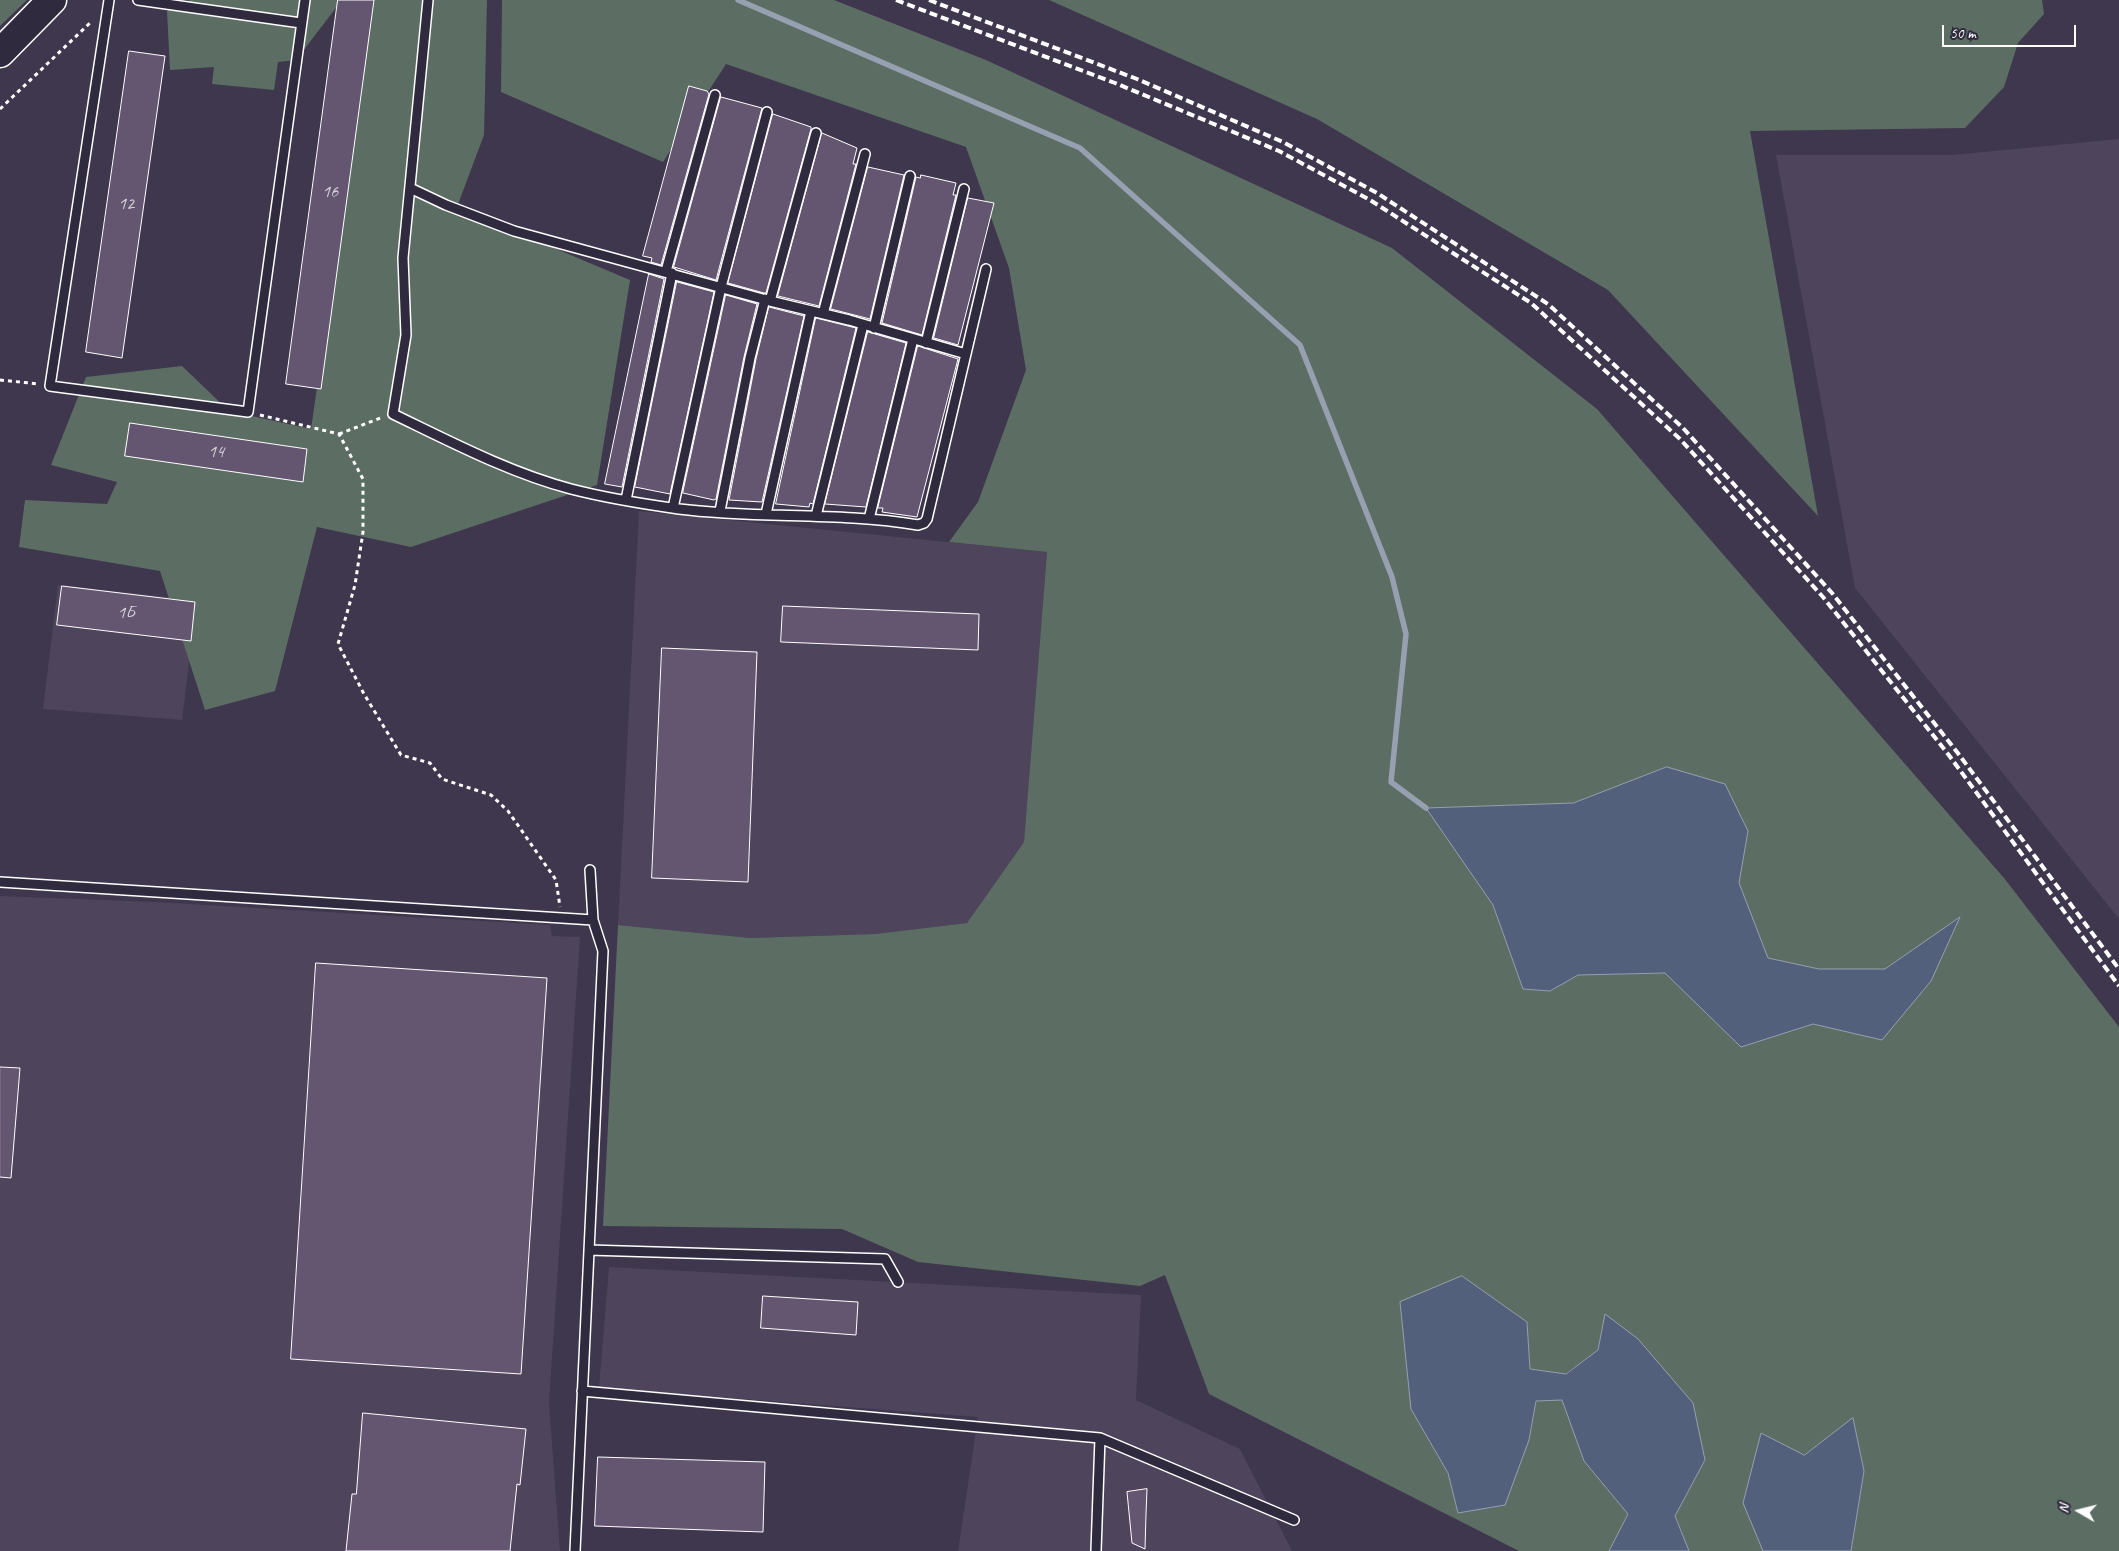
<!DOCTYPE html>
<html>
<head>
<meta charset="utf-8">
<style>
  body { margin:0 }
  #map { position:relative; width:2119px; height:1551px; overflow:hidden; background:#3f374d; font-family:Caveat,sans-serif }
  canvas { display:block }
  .north { position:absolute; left:2054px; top:1486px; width:50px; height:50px; -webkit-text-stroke:4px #2f2a3d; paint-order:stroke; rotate:278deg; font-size:14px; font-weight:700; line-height:20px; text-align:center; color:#fff }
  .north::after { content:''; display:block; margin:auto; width:18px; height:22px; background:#fff; clip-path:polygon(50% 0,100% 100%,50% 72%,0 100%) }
  .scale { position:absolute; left:1942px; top:25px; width:134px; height:22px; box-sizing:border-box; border:2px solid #fff; border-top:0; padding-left:6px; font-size:15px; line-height:18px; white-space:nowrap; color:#fff; -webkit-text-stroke:4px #2f2a3d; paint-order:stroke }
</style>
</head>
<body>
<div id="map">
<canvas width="2119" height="1551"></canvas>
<div class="north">N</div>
<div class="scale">50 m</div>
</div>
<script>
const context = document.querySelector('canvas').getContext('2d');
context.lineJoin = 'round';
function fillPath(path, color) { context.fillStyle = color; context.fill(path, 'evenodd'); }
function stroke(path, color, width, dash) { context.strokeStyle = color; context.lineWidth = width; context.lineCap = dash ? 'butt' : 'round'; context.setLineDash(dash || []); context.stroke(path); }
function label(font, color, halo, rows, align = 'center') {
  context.font = font + ' Caveat,sans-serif'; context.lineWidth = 4.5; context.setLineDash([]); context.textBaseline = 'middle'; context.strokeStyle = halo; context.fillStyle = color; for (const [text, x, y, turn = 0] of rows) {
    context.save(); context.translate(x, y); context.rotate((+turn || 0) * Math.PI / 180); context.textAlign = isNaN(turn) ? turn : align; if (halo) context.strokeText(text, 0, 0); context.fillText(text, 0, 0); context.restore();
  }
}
const built = new Path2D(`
  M2119,139V919L1855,588L1776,155H1952Z
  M639,511L1047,552L1024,842L967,923L875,934L750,938L618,925Z
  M58,585L197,600L182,720L43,709Z
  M0,896L155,902L550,925L552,936L580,937L549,1403L560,1551H0Z
  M609,1267L1141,1295L1136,1400L1240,1449L1292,1551H958L978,1417L599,1388Z`);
const green = new Path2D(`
  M0,0H27L0,26Z
  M190,0H342L296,60L278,62L274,90L212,84L214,67L170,70L167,11Z
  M373,0H487L484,135L457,207L630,280L597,485L411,547L317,527L275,691L205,710L160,571L19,547L25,500L107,504L117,482L51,465L86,377L182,366L229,411L311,429Z
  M502,0H834L986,60L1392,248L1597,409L2004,878L2119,1027V1551H1851L1864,1471L1853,1419L1804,1455L1761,1433L1763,1551H1689L1675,1516L1705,1460L1605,1315L1598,1350L1565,1374L1530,1369L1527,1322L1462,1276L1411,1409L1448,1473L1458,1512L1529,1440L1536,1401L1562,1399L1584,1461L1628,1514L1609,1551H1519L1209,1394L1165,1275L1140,1286L918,1262L842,1229L603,1226L618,925L750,938L875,934L967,923L1024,842L1047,552L949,542L978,502L1026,370L1009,268L966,147L726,64L663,162L501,92ZM1667,767L1748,831L1738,883L1768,958L1819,969H1885L1959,918L1882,1039L1813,1024L1741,1047L1666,973L1578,975L1550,991L1523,989L1493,905L1427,808L1573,803Z
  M1049,0H2042L2044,14L2018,43L2004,87L1965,128L1750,131L1818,516L1608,290L1317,119Z`);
const water = new Path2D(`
  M1667,767L1725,784L1748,831L1739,883L1768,958L1819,969H1885L1960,917L1931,981L1882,1040L1813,1024L1741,1047L1665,973L1578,975L1550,991L1523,989L1493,905L1426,808L1573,803Z
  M1462,1276L1527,1322L1530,1369L1566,1374L1598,1350L1605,1314L1638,1339L1693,1403L1705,1460L1675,1516L1689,1551H1609L1628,1514L1584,1461L1562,1400L1536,1401L1529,1440L1505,1505L1458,1513L1448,1473L1411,1409L1400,1302Z
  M1853,1418L1864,1471L1851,1551H1763L1743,1503L1761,1433L1804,1455Z`);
const stream = new Path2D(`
  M738,0L1080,148L1300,345L1392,577L1406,634L1391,782L1426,808`);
const building = new Path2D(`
  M338,0H374L321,389L286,384Z
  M129,51L165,56L122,358L86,352Z
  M689,86L707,91L709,94L661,265L651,262L652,258L643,256Z
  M721,97L762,108L716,280L674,267Z
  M773,114L811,127V129L766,293H764L728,283Z
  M822,133L857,148L853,164H856L819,306L778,296Z
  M868,167L904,175L870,319L831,309Z
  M921,175L956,183L953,195H956L922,335L882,323L916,177L920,178Z
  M968,198L994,203L958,345L934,338Z
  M649,274L664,279L622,487L605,484Z
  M677,282L714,292L670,494L635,487Z
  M726,295L757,304L744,357L716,499L714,500L683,493Z
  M769,307L804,316L762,502L729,500L756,359Z
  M816,318L856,328L813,504L810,503L809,507L776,504Z
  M868,332L906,343L866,507L825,504Z
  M918,346L958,359L917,517L882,512L883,508H878Z
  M130,423L307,449L303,482L125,456Z
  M62,586L195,602L191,641L57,625Z
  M783,606L979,614L978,650L781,642Z
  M662,648L757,652L748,882L652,878Z
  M316,963L547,978L521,1374L291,1359Z
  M0,1067L20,1068L11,1178L0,1177Z
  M763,1296L858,1302L856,1335L761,1328Z
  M363,1413L526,1429L520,1485L517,1484L510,1551H346L352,1494H356Z
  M598,1457L765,1462L763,1532L595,1526Z
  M1147,1489L1146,1514L1145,1549L1132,1543L1127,1492Z`);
const path = new Path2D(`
  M0,109L92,21
  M0,380L39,384
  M260,415L339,434L363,479V532L355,585L338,644L364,694L401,755L430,763L442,779L491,795L508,811L556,880L560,907
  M339,434L383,417`);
const lane = new Path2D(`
  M109,0L50,386L248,412L305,0
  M138,0L301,23
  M428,0L403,258L406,335L393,414C449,441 510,473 571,489C606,498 643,504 679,509C758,519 839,512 918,525L924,523L927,519L986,269
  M410,188L446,205L514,231L770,301L849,320L966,354
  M666,271L715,95
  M770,301L816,133
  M823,314L865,154
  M874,328L910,176
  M926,343L964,189
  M626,500L672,273
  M673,508L721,287L767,112
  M720,511L750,358L765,299
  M766,514L811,311
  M816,516L863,325
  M869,519L913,339
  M0,882L593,920
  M589,1250L885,1259L898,1282
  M582,1391L1100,1438L1096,1551
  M1100,1438L1294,1520
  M575,1551L603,951L593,920L590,870`);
const highway = new Path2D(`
  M0,53L52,0`);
const rail = new Path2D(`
  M896,0L1115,83L1279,151L1370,200L1531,303L1680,439L1823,597L1948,754L2119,986
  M929,0L1137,79L1283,142L1377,193L1548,304L1683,428L1832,593L1957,752L2119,969`);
const numberNames = [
  ["16",330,192],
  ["12",126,204],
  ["14",216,452],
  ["1Б",126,613]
];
fillPath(built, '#4e445b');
fillPath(green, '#5c6d64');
fillPath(water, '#52607b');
stroke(water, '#97a0b0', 1);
stroke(stream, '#97a0b0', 5.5);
fillPath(building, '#645571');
stroke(building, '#fff', 1);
stroke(lane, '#fff', 12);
stroke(highway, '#fff', 31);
stroke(path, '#fff', 3, [4, 4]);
stroke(lane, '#2f2a3d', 9);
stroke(highway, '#2f2a3d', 28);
stroke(rail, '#fff', 4, [8, 4]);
label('18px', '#d8d4dc', null, numberNames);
</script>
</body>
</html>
